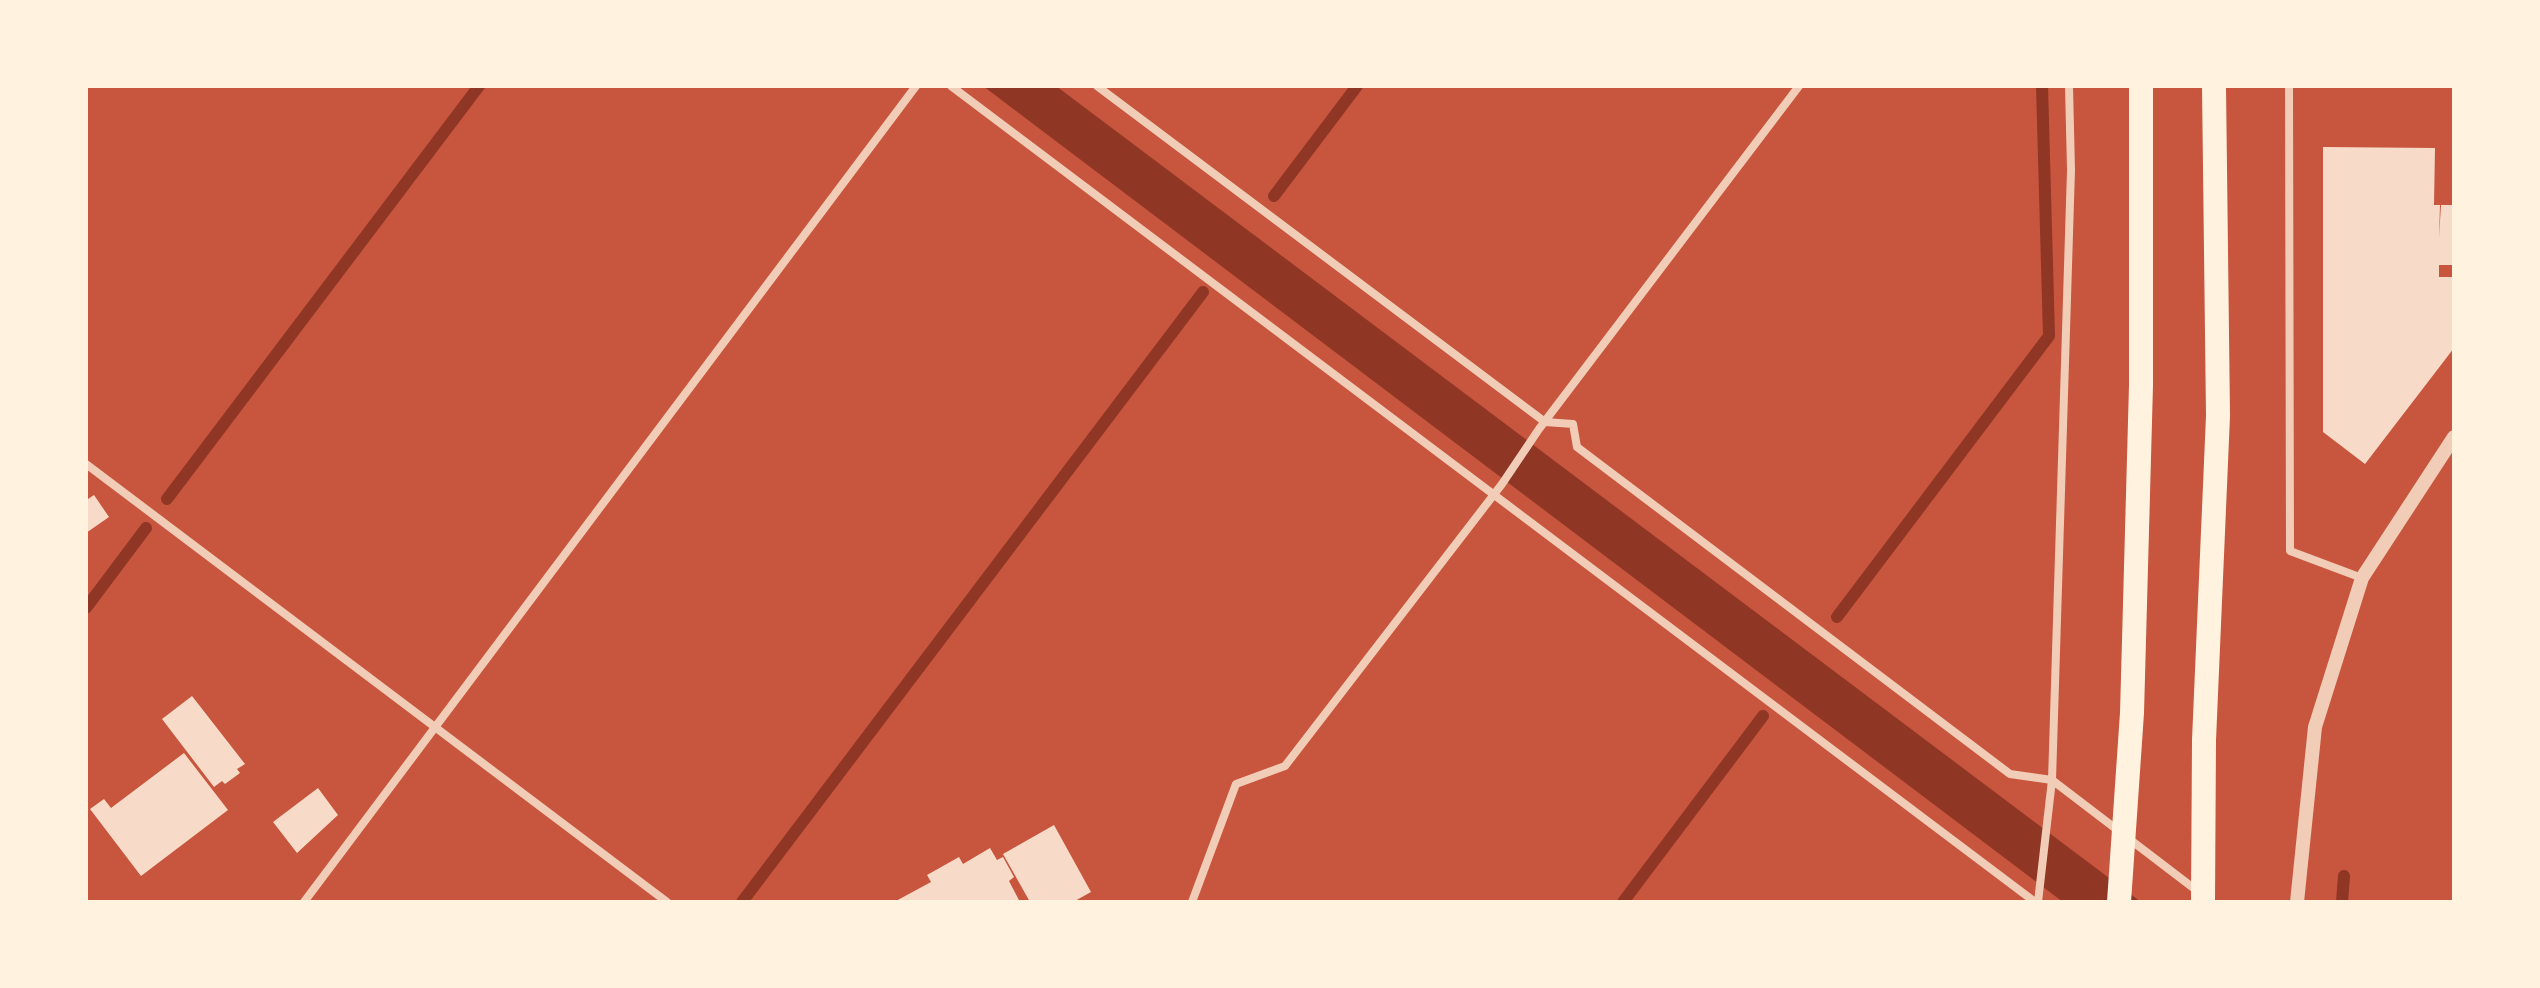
<!DOCTYPE html>
<html>
<head>
<meta charset="utf-8">
<style>
  body { margin:0 }
  #map { position:relative; width:2540px; height:988px; overflow:hidden; background:#c8553d; font-family:Ubuntu,sans-serif }
  canvas { display:block }
  .frame { position:absolute; inset:0; border:88px solid #fff3e0; pointer-events:none }
</style>
</head>
<body>
<div id="map">
<canvas width="2540" height="988"></canvas>
<div class="frame"></div>
</div>
<script>
const context = document.querySelector('canvas').getContext('2d');
context.lineJoin = 'round';
function fillPath(path, color) { context.fillStyle = color; context.fill(path, 'evenodd'); }
function stroke(path, color, width, dash) { context.strokeStyle = color; context.lineWidth = width; context.lineCap = dash ? 'butt' : 'round'; context.setLineDash(dash || []); context.stroke(path); }
const water = new Path2D(`
  M983,86H1056L2141,902H2063Z`);
const stream = new Path2D(`
  M1274,196L1357,86
  M167,499L479,86
  M86,608L146,528
  M1837,617L2049,336L2042,86
  M742,902L1203,292
  M1623,902L1763,716
  M2342,902L2344,876`);
const building = new Path2D(`
  M2323,147L2435,148L2434,205H2440L2439,238L2441,205H2454V265H2439V277H2454V348L2365,464L2323,432Z
  M94,495L109,517L86,533V497L88,499Z
  M192,696L245,764L237,769L240,773L225,784L222,781L214,787L162,719Z
  M184,753L228,810L141,876L90,809L104,799L111,808Z
  M318,788L338,815L297,853L273,822Z
  M1054,825L1091,892L1073,902H1030L1003,854Z
  M990,848L997,860L1003,857L1014,877L1009,881L1020,902H894L931,882L927,875L959,857L963,864Z`);
const minor = new Path2D(`
  M951,86L2035,902
  M1097,86L1545,422L1573,424L1577,447L2010,774L2052,780L2200,893
  M2289,86L2290,551L2362,578
  M86,464L667,902
  M304,902L916,86
  M1192,902L1236,784L1285,766L1502,484L1539,429L1799,86
  M2038,902L2052,780L2071,170L2069,86`);
const tertiary = new Path2D(`
  M2297,902L2315,727L2362,578L2454,437`);
const motorway = new Path2D(`
  M2119,902L2132,713L2141,385V86
  M2203,902L2204,740L2218,416L2214,86`);
fillPath(water, '#8f3625');
stroke(stream, '#8f3625', 12);
fillPath(building, '#f7dbc8');
stroke(minor, '#f1ccb7', 8);
stroke(tertiary, '#f1ccb7', 14);
stroke(motorway, '#fff3e0', 24);
</script>
</body>
</html>
